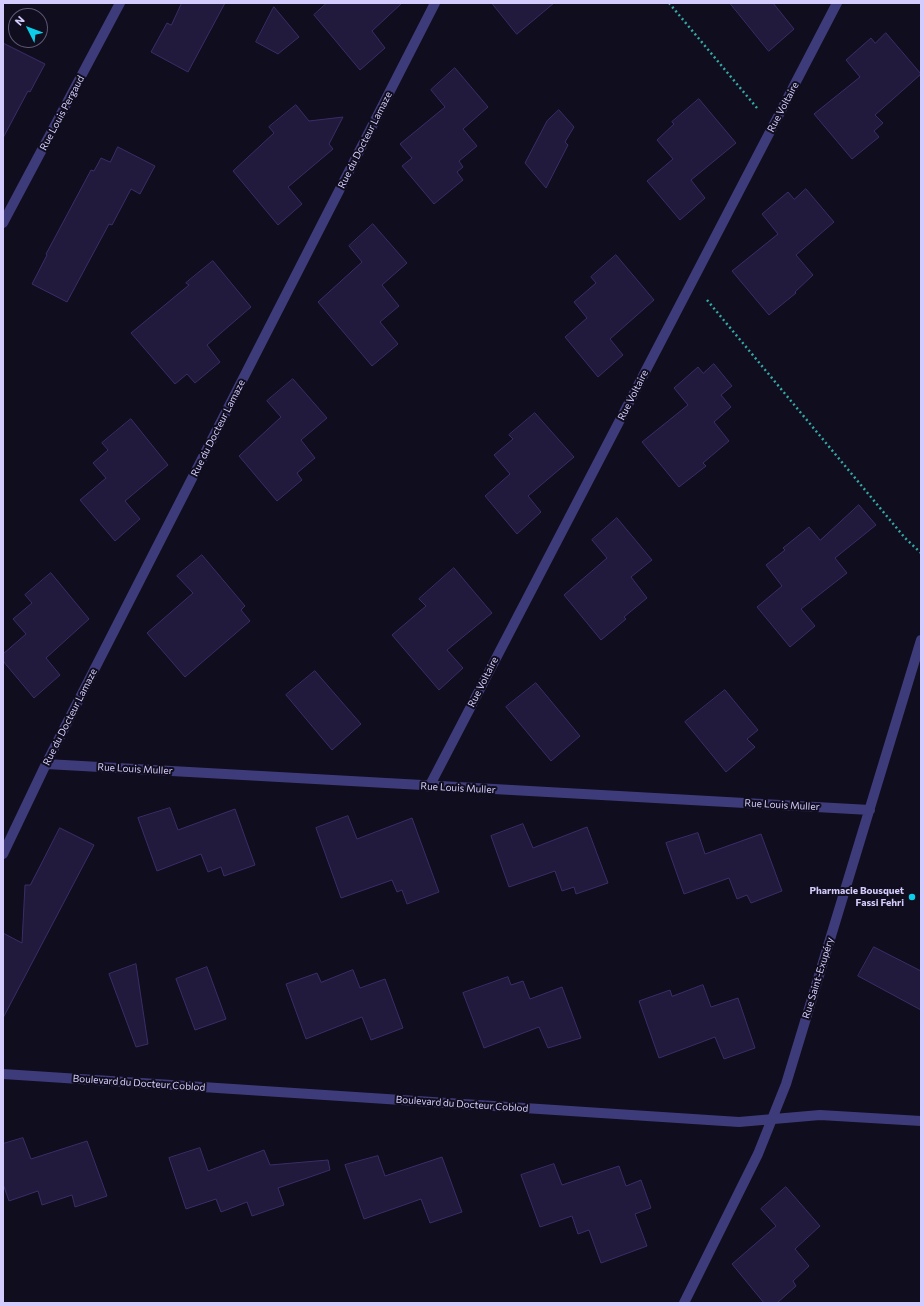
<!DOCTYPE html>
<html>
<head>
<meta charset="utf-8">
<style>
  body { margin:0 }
  #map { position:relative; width:924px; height:1306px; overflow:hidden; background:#100d1e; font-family:Commissioner,sans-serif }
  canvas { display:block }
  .frame { position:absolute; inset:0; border:4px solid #d3ccfc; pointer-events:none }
  .north { position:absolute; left:8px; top:8px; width:40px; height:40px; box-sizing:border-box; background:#100d1e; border:1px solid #5e5977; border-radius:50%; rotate:312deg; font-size:11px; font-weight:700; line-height:16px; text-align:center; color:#d3ccfc }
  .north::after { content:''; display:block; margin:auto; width:14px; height:18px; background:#0dcde8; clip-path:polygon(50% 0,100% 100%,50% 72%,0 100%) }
</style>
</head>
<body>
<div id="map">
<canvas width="924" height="1306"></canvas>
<div class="frame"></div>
<div class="north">N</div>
</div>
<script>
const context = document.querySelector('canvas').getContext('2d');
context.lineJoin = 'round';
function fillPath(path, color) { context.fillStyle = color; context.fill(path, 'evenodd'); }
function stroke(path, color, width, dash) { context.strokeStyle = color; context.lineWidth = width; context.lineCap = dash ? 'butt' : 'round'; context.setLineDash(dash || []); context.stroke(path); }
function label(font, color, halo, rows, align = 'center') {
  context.font = font + ' Commissioner,sans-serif'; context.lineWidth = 4; context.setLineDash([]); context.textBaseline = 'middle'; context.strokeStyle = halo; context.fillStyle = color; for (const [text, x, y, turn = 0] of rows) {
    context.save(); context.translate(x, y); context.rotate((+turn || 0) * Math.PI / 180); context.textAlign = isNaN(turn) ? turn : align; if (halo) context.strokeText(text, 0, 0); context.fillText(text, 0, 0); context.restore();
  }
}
const building = new Path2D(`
  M182,3H225L188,72L151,52L167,23L171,25Z
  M327,3H402L372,31L385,48L360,70L314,15Z
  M492,3H554L517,34Z
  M730,3H773L794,29L769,51Z
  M274,7L299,37L278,54L256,42Z
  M886,33L921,74L875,115L883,123L874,131L879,137L852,159L814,114L860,77L846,60L871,38L875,43Z
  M3,43L45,64L30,92L28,91L3,138Z
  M455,68L488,107L463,129L477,146L459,161L463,167L457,172L463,180L434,204L402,166L412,158L400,144L445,107L431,90Z
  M699,99L736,143L691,180L705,198L680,220L647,181L673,159L657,140L674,124L672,122Z
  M296,105L309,121L343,117L329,144L333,149L288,187L302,204L278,225L233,171L274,133L269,127Z
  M559,110L574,127L565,142L568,145L546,188L525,163L547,121Z
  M118,147L155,166L140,194L131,189L112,225L109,224L67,302L32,284L47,255L46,254L91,170L94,171L101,158L110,162Z
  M806,189L834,222L796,255L813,275L795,292L796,293L769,315L732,271L778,234L762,214L788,192L794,199Z
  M373,224L407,263L382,285L399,306L380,322L398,344L372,366L318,302L362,262L349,246Z
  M616,255L654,300L610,339L623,355L598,377L565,337L587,318L574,302L596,283L591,277Z
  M213,261L251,307L207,345L220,362L195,383L187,374L175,384L131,333L189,285L186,283Z
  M714,364L732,386L721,395L731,407L714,422L729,441L703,463L706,466L679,487L642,442L688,405L674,388L698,367L703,373Z
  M293,379L327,418L301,440L315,458L297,473L302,480L277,501L239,456L281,417L267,401Z
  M535,413L574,457L528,496L541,512L517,534L485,496L510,474L494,455L513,439L509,435Z
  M131,419L168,465L125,501L140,519L115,541L80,500L106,478L93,463L108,450L102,443Z
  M859,505L876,525L835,558L847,573L801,609L815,626L790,647L757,607L782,586L766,565L785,550L783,548L809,527L820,540Z
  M617,518L652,560L631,577L647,598L624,617L626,619L601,640L564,595L607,558L592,540Z
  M202,555L245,606L241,610L250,621L185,677L147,633L193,593L177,576Z
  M454,568L492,613L447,650L463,668L439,690L392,635L426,606L419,599Z
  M51,573L89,619L46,658L60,675L34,698L3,661V654L26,634L13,619L32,603L25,595Z
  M315,671L361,724L332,750L286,695Z
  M536,683L580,736L551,761L506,707Z
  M725,690L758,730L747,739L755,747L726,772L685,722Z
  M170,808L178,830L235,809L255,865L224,876L221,867L208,872L201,854L157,871L138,818Z
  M348,816L357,839L412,818L439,892L407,904L402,890L397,892L392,880L341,898L316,828Z
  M523,824L533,848L587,827L608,883L576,894L574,887L562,891L555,871L509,887L491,836Z
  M60,828L94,845L3,1018V933L22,943L25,885H30Z
  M698,833L705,854L761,834L782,891L751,903L747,895L737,899L729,878L684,894L666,843Z
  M874,947L921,971V1010L858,976Z
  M136,964L148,1044L136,1047L109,974Z
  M207,967L226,1019L195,1030L176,979Z
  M353,970L360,988L385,979L403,1028L371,1040L362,1017L306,1039L286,984L317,973L321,982Z
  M508,977L511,985L523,981L530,999L562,987L581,1038L548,1048L539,1027L484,1048L463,993Z
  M703,985L711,1007L738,998L755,1048L724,1059L715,1037L659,1058L639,1001L670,990L672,996Z
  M23,1138L31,1159L87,1141L107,1196L75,1207L72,1195L42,1205L38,1191L9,1201L3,1184V1144Z
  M200,1148L208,1171L264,1150L270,1165L328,1160L330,1170L278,1188L284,1205L252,1216L247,1202L221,1212L216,1199L186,1209L169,1158Z
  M378,1156L385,1176L442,1157L462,1212L430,1223L421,1199L364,1219L345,1165Z
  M554,1164L562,1185L619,1166L626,1186L641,1180L651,1208L635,1214L647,1246L601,1263L589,1230L578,1234L572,1216L540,1227L521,1175Z
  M786,1187L820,1226L795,1249L809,1266L793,1281L796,1286L777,1303H764L732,1264L776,1226L761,1209Z`);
const path = new Path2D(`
  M669,3L757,108
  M707,300L905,538L921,553`);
const street = new Path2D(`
  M3,223L120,3
  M46,764L870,810
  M429,787L837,3
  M3,854L46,764L435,3
  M3,1074L739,1122L820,1115L921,1121
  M684,1303L758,1154L786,1084L921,640`);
const markers = [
  [912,897,4,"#0dcde8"]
];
const streetNames = [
  ["Rue Voltaire",783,107,-62],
  ["Rue Louis Pergaud",62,113,-62],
  ["Rue du Docteur Lamaze",365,140,-63],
  ["Rue Voltaire",633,395,-63],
  ["Rue du Docteur Lamaze",218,428,-63],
  ["Rue Voltaire",483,682,-63],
  ["Rue du Docteur Lamaze",70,717,-63],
  ["Rue Louis Muller",135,769,3],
  ["Rue Louis Muller",458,788,3],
  ["Rue Louis Muller",782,805,3],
  ["Rue Saint-Exupéry",818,978,-73],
  ["Boulevard du Docteur Coblod",139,1083,4],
  ["Boulevard du Docteur Coblod",462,1104,4]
];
const poiNames = [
  ["Pharmacie Bousquet",904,891],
  ["Fassi Fehri",904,903]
];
fillPath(building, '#221a3d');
stroke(building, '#3b2d68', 1);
stroke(path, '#34a9a5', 2.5, [2, 3]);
stroke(street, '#3e3b7a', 10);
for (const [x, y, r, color] of markers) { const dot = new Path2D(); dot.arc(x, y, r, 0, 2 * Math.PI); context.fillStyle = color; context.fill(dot); stroke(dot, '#100d1e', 1.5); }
label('10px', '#d3ccfc', '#100d1e', streetNames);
label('bold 10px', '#d3ccfc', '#100d1e', poiNames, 'right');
</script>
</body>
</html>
